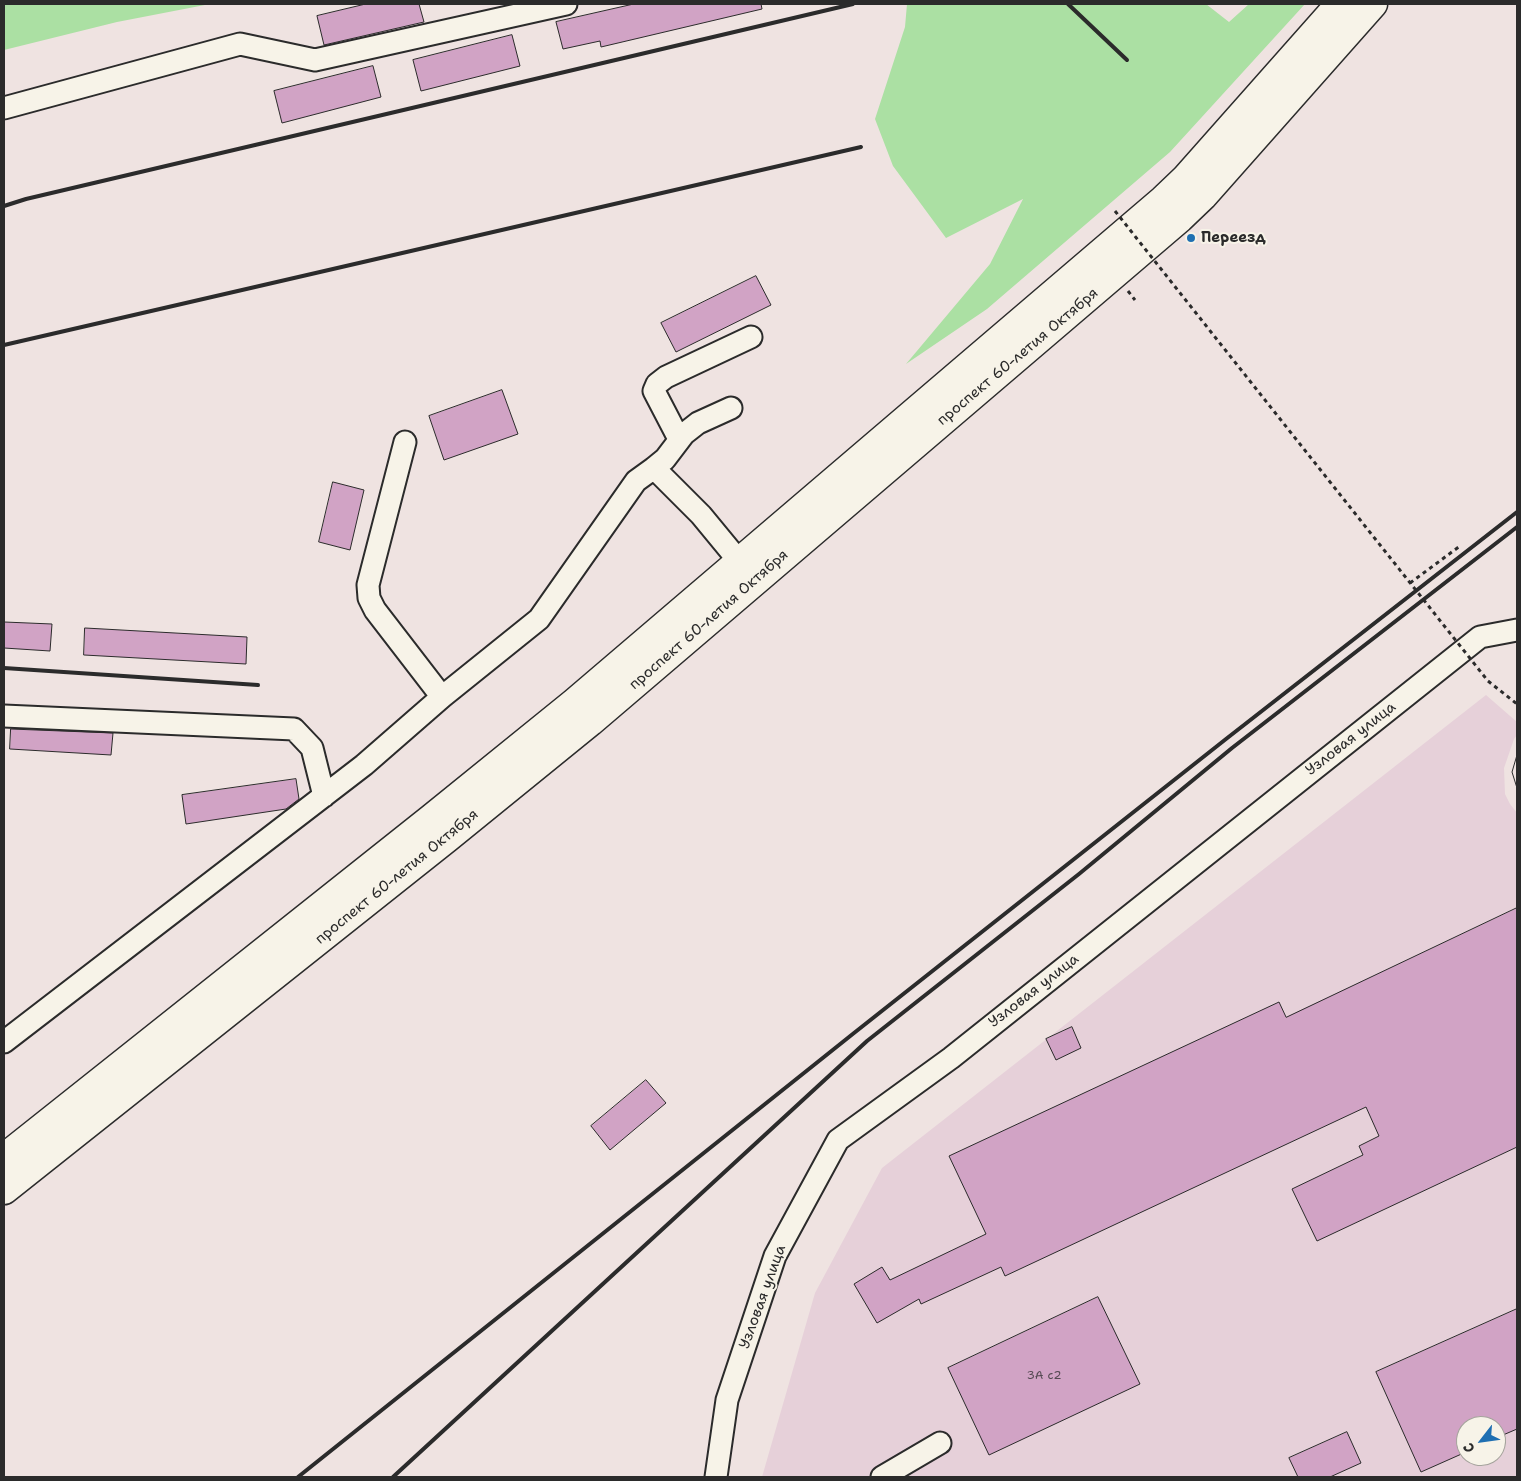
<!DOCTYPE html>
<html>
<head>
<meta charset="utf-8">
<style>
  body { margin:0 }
  #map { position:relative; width:1521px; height:1481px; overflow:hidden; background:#efe3e1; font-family:"Shantell Sans",sans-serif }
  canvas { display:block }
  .frame { position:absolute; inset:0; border:5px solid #2b2b2b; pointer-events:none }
  .north { position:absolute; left:1456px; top:1416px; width:50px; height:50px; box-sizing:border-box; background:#f7f3e8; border:1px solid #a5a39c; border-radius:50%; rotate:240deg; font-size:14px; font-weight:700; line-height:20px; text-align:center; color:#2b2b2b }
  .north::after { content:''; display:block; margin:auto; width:18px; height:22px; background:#1f6fb2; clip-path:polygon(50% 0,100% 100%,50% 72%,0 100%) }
</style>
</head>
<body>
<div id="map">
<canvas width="1521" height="1481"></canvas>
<div class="frame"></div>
<div class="north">С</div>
</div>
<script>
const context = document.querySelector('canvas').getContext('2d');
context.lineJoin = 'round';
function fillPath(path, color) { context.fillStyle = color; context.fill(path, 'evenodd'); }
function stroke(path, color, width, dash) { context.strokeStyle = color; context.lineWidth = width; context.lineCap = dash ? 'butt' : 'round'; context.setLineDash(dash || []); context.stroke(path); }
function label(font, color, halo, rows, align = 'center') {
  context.font = font + ' "Shantell Sans",sans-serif'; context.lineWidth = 4; context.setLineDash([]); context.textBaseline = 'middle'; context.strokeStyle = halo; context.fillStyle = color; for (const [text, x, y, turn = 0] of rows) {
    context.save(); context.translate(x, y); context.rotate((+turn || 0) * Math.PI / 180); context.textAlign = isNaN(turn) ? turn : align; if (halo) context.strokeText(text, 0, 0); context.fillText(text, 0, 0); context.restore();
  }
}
const built = new Path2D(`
  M1486,695L1517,722V735L1514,739L1504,768L1505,794L1510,804L1517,813V1477H762L815,1293L882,1168ZM1466,1426H1496V1456H1466Z`);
const green = new Path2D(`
  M4,4H210L117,22L4,50Z
  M907,4H1206L1229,22L1249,4H1305L1170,152L987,309L906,364L990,264L1023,199L946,238L893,166L875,119L905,27Z`);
const building = new Path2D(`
  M366,4H419L424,22L324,45L317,16Z
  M634,4H761L762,9L601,47L600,41L563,49L556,22Z
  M512,35L520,66L421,91L413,60Z
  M373,66L381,97L282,123L274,91Z
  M756,276L771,305L676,352L661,323Z
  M502,390L518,434L444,460L429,416Z
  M333,482L364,490L350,550L319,542Z
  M4,622L52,624L50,651L4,648Z
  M85,628L247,637L246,664L84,655Z
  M11,729L113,733L111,755L10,749Z
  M296,779L299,799L286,809L186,824L182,795Z
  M1517,908V1147L1317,1241L1292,1189L1363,1155L1359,1146L1379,1136L1366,1107L1005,1276L1001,1267L921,1304L919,1299L877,1323L854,1284L882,1267L890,1280L986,1234L949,1156L1279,1002L1286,1017Z
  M1072,1027L1081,1048L1056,1060L1046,1039Z
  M646,1080L666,1103L610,1150L591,1126Z
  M1098,1297L1140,1384L989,1455L948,1368Z
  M1517,1309V1429L1496,1438V1426H1466V1452L1421,1472L1376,1372Z
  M1347,1432L1361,1463L1330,1477H1298L1289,1458Z`);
const path = new Path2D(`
  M1128,291L1135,300
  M1410,583L1460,546
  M1488,681L1517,704`);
const minor = new Path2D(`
  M4,108L240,44L315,60L566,4
  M679,439L654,391L657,384L666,377L751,337
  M405,442L368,585L369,598L375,610L442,697
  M654,468L665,459L684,434L698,423L731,408
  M4,716L294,729L312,748L324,796
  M4,1042L364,765L442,697L539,619L636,481L654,468L701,515L748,572
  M716,1477L727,1400L775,1256L838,1140L951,1058L1480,637L1517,630
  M882,1477L940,1443`);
const highway = new Path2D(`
  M4,1158L432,818L574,703L1163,200L1185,179L1340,4
  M4,1190L447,838L590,722L1180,218L1203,196L1373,4`);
const tram = new Path2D(`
  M1517,755L1512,772L1517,788`);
const rail = new Path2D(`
  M1068,4L1127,60
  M4,206L26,199L853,4
  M4,345L861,147
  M4,668L258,685
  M298,1477L854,1033L1226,739L1517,512
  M393,1477L867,1041L1079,874L1232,748L1517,527`);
const pathBridge = new Path2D(`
  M1115,211L1488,681`);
const markers = [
  [1191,238,5,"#1f6fb2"]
];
const numberNames = [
  ["3А с2",1044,1376]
];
const poiNames = [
  ["Переезд",1201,238]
];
const streetNames = [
  ["проспект 60-летия Октября",1018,357,-40],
  ["проспект 60-летия Октября",709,620,-41],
  ["Узловая улица",1351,739,-38],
  ["проспект 60-летия Октября",397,877,-39],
  ["Узловая улица",1034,991,-38],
  ["Узловая улица",763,1297,-70]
];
fillPath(built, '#e6d0d9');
fillPath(green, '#abe0a3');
fillPath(building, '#d1a3c5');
stroke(building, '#2b2b2b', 1);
stroke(minor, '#2b2b2b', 25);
stroke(highway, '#2b2b2b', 31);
stroke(path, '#2b2b2b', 3, [4, 4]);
stroke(minor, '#f7f3e8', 21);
stroke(highway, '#f7f3e8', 28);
stroke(tram, '#2b2b2b', 1);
stroke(rail, '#2b2b2b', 4);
stroke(pathBridge, '#2b2b2b', 3, [4, 4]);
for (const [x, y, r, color] of markers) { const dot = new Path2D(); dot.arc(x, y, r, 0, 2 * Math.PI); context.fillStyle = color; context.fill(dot); stroke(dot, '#f7f3e8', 2); }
label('12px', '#544952', null, numberNames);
label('bold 15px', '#2b2b2b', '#f7f3e8', poiNames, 'left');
label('15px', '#2b2b2b', '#f7f3e8', streetNames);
</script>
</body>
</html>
